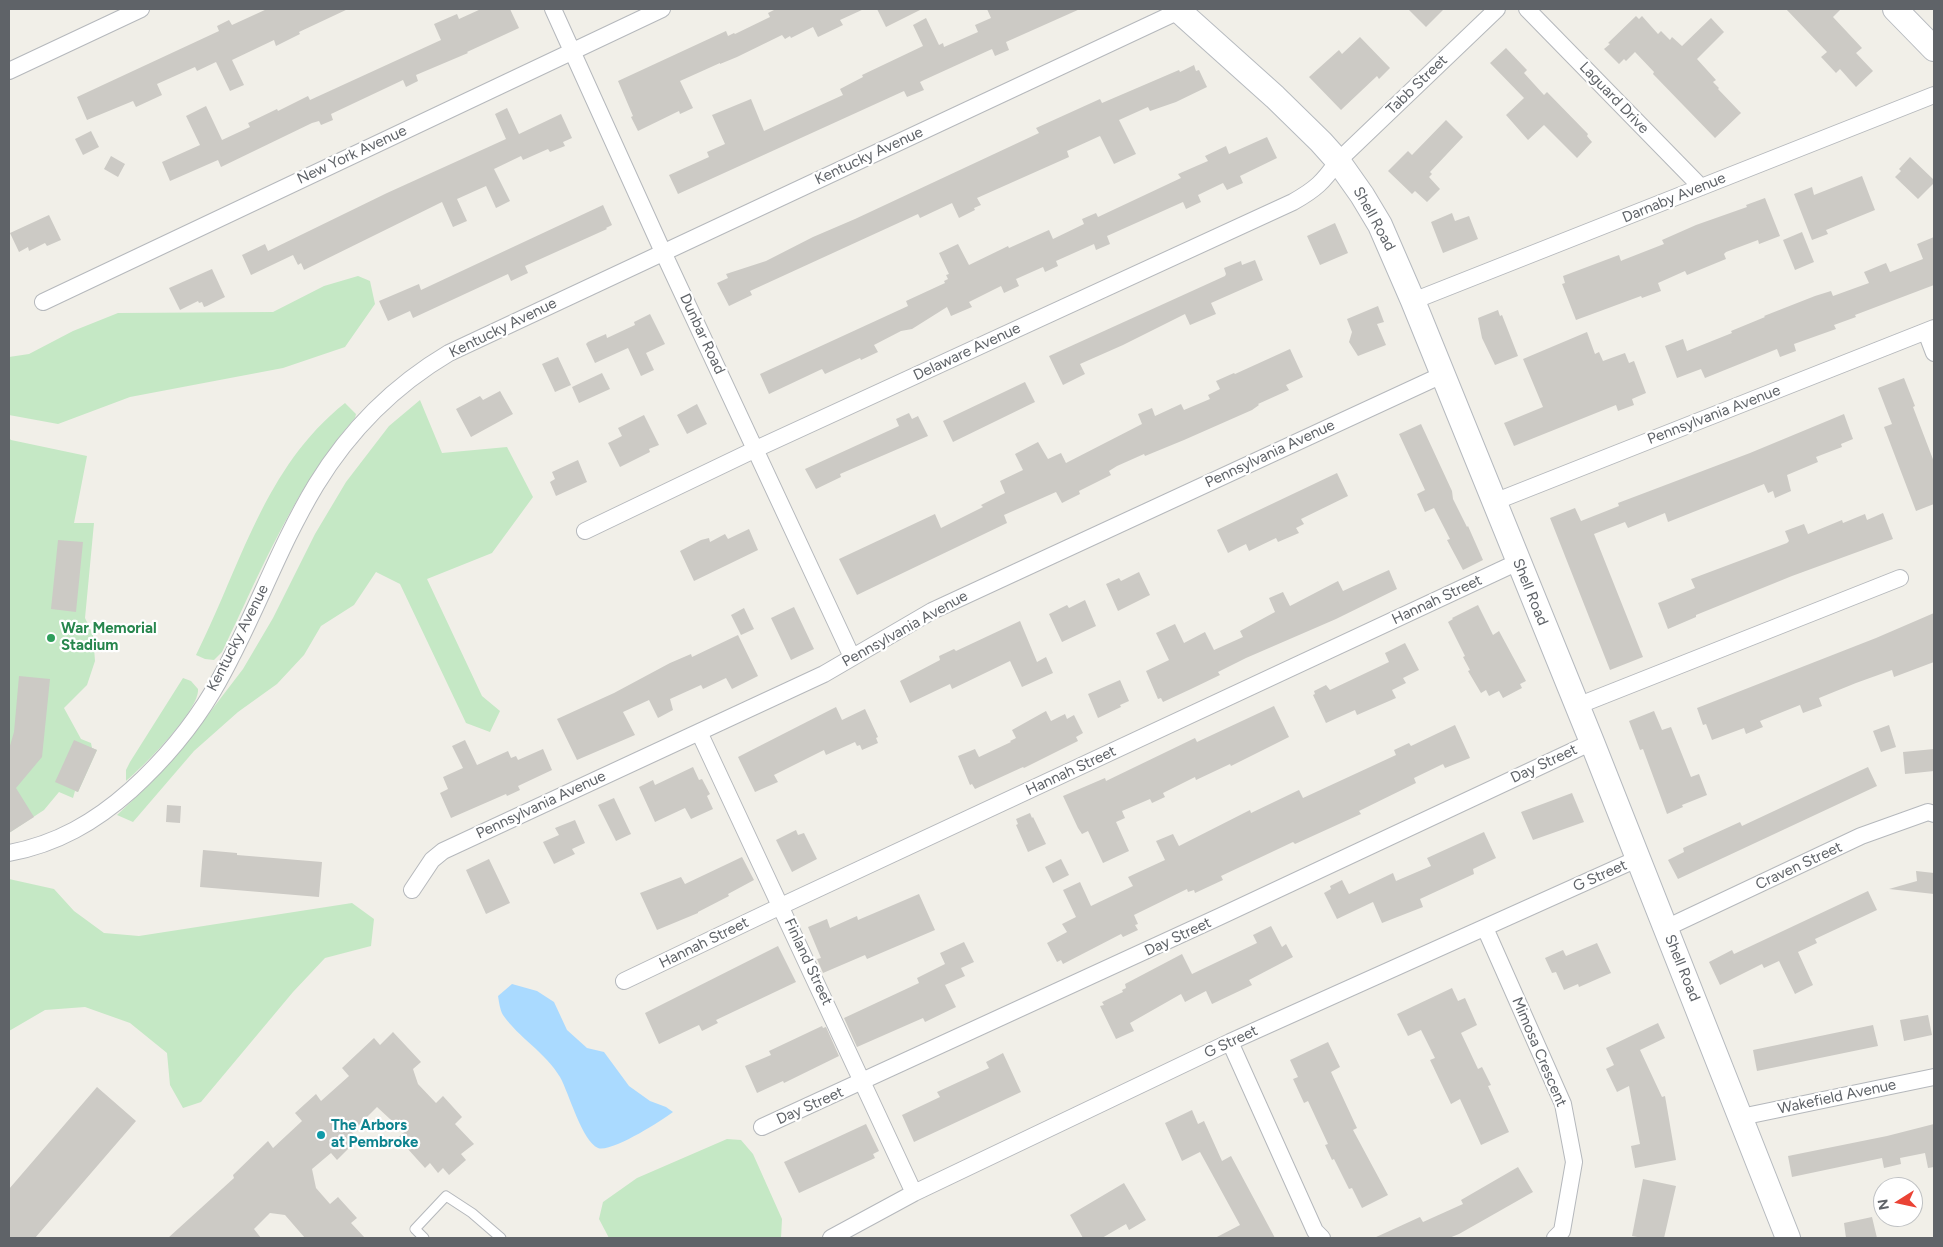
<!DOCTYPE html>
<html>
<head>
<meta charset="utf-8">
<style>
  body { margin:0 }
  #map { position:relative; width:1943px; height:1247px; overflow:hidden; background:#f1efe8; font-family:Figtree,sans-serif }
  canvas { display:block }
  .frame { position:absolute; inset:0; border:10px solid #5f6368; pointer-events:none }
  .north { position:absolute; left:1873px; top:1177px; width:50px; height:50px; box-sizing:border-box; background:#fff; border:1px solid #bfc1c3; border-radius:50%; rotate:260deg; font-size:14px; font-weight:700; line-height:20px; text-align:center; color:#5f6368 }
  .north::after { content:''; display:block; margin:auto; width:18px; height:22px; background:#ea4335; clip-path:polygon(50% 0,100% 100%,50% 72%,0 100%) }
</style>
</head>
<body>
<div id="map">
<canvas width="1943" height="1247"></canvas>
<div class="frame"></div>
<div class="north">N</div>
</div>
<script>
const context = document.querySelector('canvas').getContext('2d');
context.lineJoin = 'round';
function fillPath(path, color) { context.fillStyle = color; context.fill(path, 'evenodd'); }
function stroke(path, color, width, dash) { context.strokeStyle = color; context.lineWidth = width; context.lineCap = dash ? 'butt' : 'round'; context.setLineDash(dash || []); context.stroke(path); }
function label(font, color, halo, rows, align = 'center') {
  context.font = font + ' Figtree,sans-serif'; context.lineWidth = 4.5; context.setLineDash([]); context.textBaseline = 'middle'; context.strokeStyle = halo; context.fillStyle = color; for (const [text, x, y, turn = 0] of rows) {
    context.save(); context.translate(x, y); context.rotate((+turn || 0) * Math.PI / 180); context.textAlign = isNaN(turn) ? turn : align; if (halo) context.strokeText(text, 0, 0); context.fillText(text, 0, 0); context.restore();
  }
}
const green = new Path2D(`
  M358,276L370,281L375,304L345,347L283,368L130,397L58,424L9,415V357L29,354L73,331L118,313L273,312L324,286Z
  M420,400L442,453L507,447L533,497L492,553L427,579L482,696L500,711L490,732L466,723L400,584L376,572L354,605L321,626L304,655L277,684L238,712L194,751L133,822L117,815L151,783L194,733L243,669L273,618L315,534L346,482L389,426Z
  M345,403L356,414L355,418C295,486 261,571 222,652L214,660L205,659L196,655C241,566 264,467 345,403Z
  M9,438L11,440L87,456L74,523H94L85,618L93,635L95,661L87,685L64,708L81,739L91,743L92,748L97,750L78,792L75,791L73,798L59,792L44,810L9,833Z
  M183,678L191,681L198,689C200,710 143,767 126,781V770L130,762Z
  M9,879L54,889L74,911L104,933L139,936L352,903L374,919L371,946L325,958L293,992L201,1102L183,1108L170,1085L167,1053L130,1023L85,1007L45,1010L9,1031Z
  M727,1139L741,1140L753,1154L782,1219L781,1238H609L599,1219L603,1202L637,1178Z`);
const water = new Path2D(`
  M512,984L537,991L554,1002L567,1030L587,1048L604,1052L629,1086L650,1101L666,1107L673,1112C661,1121 611,1153 598,1148C582,1141 569,1093 560,1077C545,1052 519,1038 503,1015C500,1010 499,1002 498,996Z`);
const building = new Path2D(`
  M267,9H348L299,32L300,34L276,46L274,40L232,60L244,85L230,91L216,62L197,71L195,67L157,84L162,95L136,107L133,101L87,120L77,97L219,31L217,26L229,20L232,25Z
  M481,9H510L519,28L467,52L468,53L416,75L418,81L406,87L403,80L331,114L333,120L321,125L319,121L312,123L221,167L218,160L170,181L162,162L200,145L186,116L206,106L222,140L250,127L248,123L277,109L278,111L308,96L310,100L441,40L434,24L457,14L459,19Z
  M776,9H864L840,20L843,25L818,37L813,27L791,38L790,36L785,39L782,35L737,57L720,64V63L680,81L693,108L680,114L679,111L638,131L631,117L633,116L618,81L726,31L728,36L734,33L735,34L770,17L768,13Z
  M877,9H922L886,27Z
  M987,9H1080L1006,42L1009,50L995,56L992,49L924,80L920,82L924,90L907,97L904,91L678,194L669,175L709,157L707,152L725,144L712,115L751,99L764,131L843,95L840,89L863,77L862,75L923,46L913,25L926,18L939,45L943,43L944,47L978,32L975,25L991,18Z
  M1408,9H1444L1426,27Z
  M1786,9H1841L1833,17L1862,48L1856,53L1873,71L1856,87L1840,69L1836,73L1821,57L1827,52Z
  M1636,16L1639,19L1642,16L1658,34L1661,31L1670,40L1672,37L1682,46L1711,18L1724,32L1697,59L1716,80L1713,82L1719,88L1718,89L1741,113L1715,138L1653,74L1654,72L1635,52L1626,61L1624,59L1619,64L1604,49L1610,44L1608,43Z
  M1360,37L1390,68L1379,79L1377,76L1341,110L1309,77L1339,50L1342,54Z
  M1506,48L1526,69L1527,70L1524,73L1544,95L1547,92L1588,134L1587,136L1592,142L1577,158L1544,125L1528,140L1506,115L1524,98L1490,63Z
  M1194,65L1196,71L1199,70L1207,87L1176,102L1150,111L1148,107L1119,120L1136,154L1114,164L1100,136L1067,151L1069,157L977,198L981,205L974,208L975,210L959,218L952,203L920,218L918,214L750,291L752,295L729,306L717,283L728,278L726,274L766,261L813,237L855,219L1039,133L1036,128L1100,99L1102,103L1179,70L1180,72Z
  M507,108L519,134L561,114L572,138L563,142L565,146L550,152L548,149L523,160L521,156L494,169L510,201L496,208L486,186L457,199L467,221L453,227L442,202L304,270L301,263L298,265L293,255L251,275L242,255L265,244L268,251L387,193L506,139L495,114Z
  M1446,120L1463,137L1430,172L1432,174L1429,177L1440,189L1427,202L1415,191L1412,194L1388,171L1408,151L1412,155Z
  M91,131L99,147L83,155L75,139Z
  M1267,137L1277,158L1240,176L1243,183L1227,190L1223,183L1198,195L1201,202L1186,209L1183,202L1107,236L1110,244L1096,250L1094,244L1056,261L1058,266L1045,272L1043,267L1016,279L1019,286L1004,293L1001,286L969,302L972,307L951,316L947,307L912,329L901,331L874,345L878,352L861,360L860,358L825,374L822,369L769,394L760,374L908,306L906,301L945,283L944,281L948,279L946,275L949,274L939,253L958,244L969,265L1002,249L1008,246L1009,248L1049,230L1053,239L1084,224L1082,219L1096,213L1098,217L1181,178L1178,174L1208,161L1205,156L1226,146L1229,154Z
  M111,156L125,164L118,177L104,169Z
  M1910,157L1934,180V183L1918,199L1895,177L1901,171L1899,169Z
  M1862,176L1875,210L1826,230L1828,234L1812,240L1794,194L1812,187L1814,195Z
  M1765,198L1780,236L1759,244L1758,240L1726,252L1724,254L1726,259L1687,275L1685,271L1658,283L1661,291L1642,298L1641,296L1576,320L1562,284L1565,283L1563,276L1619,255L1621,261L1623,260L1664,244L1662,240L1696,225L1747,207L1746,205Z
  M603,205L612,225L606,228L607,229L525,266L528,273L511,281L508,274L413,318L410,311L388,321L379,301L419,284L421,290Z
  M1452,213L1455,221L1469,216L1478,239L1443,253L1431,222Z
  M49,215L61,240L47,246L45,243L29,251L28,247L19,252L10,233Z
  M1335,223L1348,253L1320,265L1307,236Z
  M1802,232L1814,262L1795,270L1783,240Z
  M1934,237V285L1855,315L1856,317L1834,325L1836,329L1794,344L1796,351L1780,357L1777,349L1705,378L1701,369L1677,378L1665,346L1683,339L1687,351L1732,333L1731,331L1765,317L1764,316L1815,296L1831,291L1833,296L1869,283L1864,272L1886,263L1890,272L1923,259L1917,244Z
  M1255,260L1263,280L1211,303L1216,314L1190,325L1185,314L1123,345L1080,364L1085,374L1063,385L1049,356L1225,276L1226,274L1224,268L1241,261L1242,265Z
  M212,269L225,297L207,306L204,307L202,302L199,303L198,301L180,310L169,288Z
  M1378,306L1384,322L1377,324L1386,345L1358,356L1349,342L1352,332L1347,319Z
  M1498,310L1500,316L1502,315L1518,356L1495,365L1482,338L1478,318Z
  M650,314L665,344L646,353L654,370L641,376L628,348L595,363L586,344L588,342L606,334L607,338L635,325L634,322Z
  M1587,332L1595,354L1599,352L1603,361L1625,353L1629,363L1634,361L1646,393L1632,399L1634,405L1618,411L1616,405L1514,446L1504,423L1543,407L1523,359Z
  M1290,349L1303,377L1286,385L1289,390L1258,404L1259,405L1252,410L1184,440L1145,456L1144,454L1117,466L1109,471L1111,475L1079,491L1080,494L1062,503L1056,492L1004,515L1007,523L857,595L839,559L935,514L941,528L983,507L981,505L1005,493L1000,481L1023,470L1015,454L1038,442L1048,459L1061,453L1066,463L1142,424L1138,414L1152,408L1155,416L1181,404L1184,410L1210,399L1208,395L1220,389L1216,381L1234,373L1235,374Z
  M558,357L571,385L555,392L542,364Z
  M602,373L610,389L579,403L572,387Z
  M1904,378L1915,406L1913,407L1934,462V504L1916,511L1884,427L1892,424L1878,388Z
  M1025,382L1035,402L953,442L943,421Z
  M500,391L513,414L471,437L456,409L480,396L483,400Z
  M697,404L707,424L687,434L677,415Z
  M909,413L912,419L918,416L928,436L840,474L841,477L816,489L805,469L899,426L896,419Z
  M1844,414L1853,439L1841,444L1842,447L1816,457L1818,462L1787,475L1791,491L1775,498L1773,491L1768,493L1764,484L1668,522L1665,513L1628,528L1625,522L1594,534L1643,657L1610,670L1550,518L1575,508L1581,521L1619,506L1618,503L1750,453Z
  M644,415L659,445L649,449L650,452L620,467L608,443L622,436L618,428Z
  M1421,424L1452,491L1453,499L1467,527L1468,526L1483,560L1463,570L1447,540L1450,539L1434,508L1425,512L1417,494L1425,490L1399,434Z
  M578,460L587,482L556,496L550,482L555,479L552,472Z
  M1337,473L1348,496L1301,519L1304,524L1296,528L1299,533L1278,542L1276,538L1249,551L1246,544L1228,553L1217,530Z
  M1883,513L1893,539L1792,576L1696,615V617L1668,629L1658,603L1695,588L1691,579L1787,543L1789,541L1785,531L1804,524L1808,534L1842,520L1843,523L1865,514L1867,520Z
  M749,529L758,550L694,581L680,551L701,540L709,538L710,542L725,534L728,539Z
  M58,540L83,542L76,612L51,609Z
  M1389,570L1397,589L1336,619L1246,658L1218,672L1220,675L1191,689L1163,702L1161,698L1158,699L1146,671L1169,660L1156,633L1175,624L1184,643L1205,632L1214,650L1243,637L1240,631L1275,612L1269,598L1283,592L1290,606L1338,581L1343,591Z
  M1139,572L1150,595L1118,611L1106,584L1119,578L1121,581Z
  M1085,600L1096,626L1062,642L1049,614L1067,605L1069,608Z
  M1478,605L1493,635L1499,631L1526,681L1520,684L1522,688L1503,698L1499,691L1489,696L1486,690L1481,693L1468,671L1470,670L1463,657L1465,656L1448,622L1453,619L1452,618Z
  M794,607L814,649L791,660L771,618Z
  M744,608L754,629L741,635L731,615Z
  M1934,613V662L1894,677L1892,670L1856,683L1819,698L1822,706L1803,713L1800,705L1760,721L1763,727L1746,734L1744,728L1712,740L1706,724L1703,725L1697,708L1876,638Z
  M1020,621L1037,662L1046,657L1053,673L1022,687L1010,661L952,689L950,684L910,703L900,681L940,660L939,656L954,649L956,651Z
  M738,635L758,676L732,689L726,678L703,689L701,685L670,699L673,710L658,718L649,700L623,712L635,735L577,760L557,719L614,693L670,663L691,654L692,657Z
  M1405,643L1419,670L1403,678L1406,683L1392,690L1396,698L1357,715L1355,710L1326,723L1313,695L1315,694L1314,691L1326,685L1330,690L1389,662L1385,653Z
  M19,676L50,679L42,757L16,788L34,817L9,833V749L14,732Z
  M1120,680L1129,701L1120,705L1121,707L1098,718L1088,694Z
  M1274,706L1289,737L1231,766L1230,764L1196,780L1195,777L1163,793L1165,797L1152,803L1150,799L1122,811L1125,818L1116,822L1129,851L1103,863L1088,831L1082,834L1078,828L1063,796L1105,778L1106,781L1195,738L1197,742Z
  M836,707L842,720L865,709L878,737L876,738L878,743L862,750L860,745L857,746L855,742L826,755L824,750L774,775L778,782L755,792L738,757Z
  M1046,711L1051,721L1065,714L1067,719L1074,715L1083,733L1076,737L1078,741L1024,768L1023,767L975,789L972,784L970,785L958,756L975,749L979,757L1011,742L1010,741L1016,738L1012,730Z
  M1654,711L1662,730L1671,727L1691,777L1699,774L1707,795L1682,805L1683,807L1667,814L1643,749L1640,750L1629,721Z
  M1455,725L1470,758L1445,768L1443,764L1414,778L1416,783L1359,811L1361,814L1295,844L1293,842L1221,876L1223,880L1195,893L1194,890L1188,892L1187,889L1134,915L1138,924L1135,925L1138,930L1123,937L1121,934L1063,964L1061,960L1057,962L1047,943L1067,932L1062,924L1076,917L1063,890L1080,882L1091,906L1133,886L1128,877L1165,860L1156,841L1173,834L1179,846L1250,810L1251,813L1299,790L1303,798L1396,755L1394,750L1409,743L1411,746Z
  M1889,725L1896,747L1881,752L1873,731Z
  M74,740L97,750L78,792L55,782Z
  M465,740L477,765L508,751L511,758L516,756L518,760L543,749L552,770L518,786L520,790L507,796L506,794L451,818L440,793L448,789L443,777L463,768L452,746Z
  M1934,749V771L1905,774L1903,752Z
  M693,767L699,780L702,779L710,794L707,796L713,809L691,819L685,808L655,822L639,787L653,780L655,785Z
  M1868,767L1877,786L1678,879L1668,860L1684,852L1683,848L1740,822L1742,826Z
  M1572,793L1584,822L1533,840L1521,812Z
  M614,798L631,834L616,841L598,805Z
  M167,805L181,806L180,823L166,822Z
  M1030,813L1032,818L1033,817L1046,844L1028,852L1016,825L1018,824L1016,819Z
  M575,820L585,843L572,849L575,854L554,864L543,842L559,835L555,828Z
  M796,830L798,835L804,833L817,859L792,872L776,840Z
  M1484,832L1496,858L1473,869L1474,874L1420,899L1423,907L1382,923L1373,902L1337,919L1324,893L1331,889L1330,886L1342,880L1349,894L1393,873L1396,881L1431,866L1427,858Z
  M203,850L237,853V855L322,862L319,897L200,887Z
  M742,857L754,880L728,894L729,896L698,912V913L657,930L640,893L681,877L685,884Z
  M489,859L510,903L486,914L466,870Z
  M1061,859L1069,875L1053,883L1045,867Z
  M1916,871L1934,873V894L1889,889L1917,881Z
  M1868,891L1877,910L1815,939L1817,943L1798,952L1813,985L1795,994L1779,961L1764,968L1762,964L1720,985L1709,962L1732,950L1734,954Z
  M919,894L935,930L867,959L865,955L823,973L817,959L821,958L808,927L827,919L830,928L857,916L858,920Z
  M1271,926L1282,947L1286,944L1293,957L1249,980L1252,985L1212,1004L1206,991L1185,1002L1181,994L1130,1023L1134,1031L1116,1039L1100,1006L1104,1005L1102,1002L1123,992L1122,990L1126,988L1125,984L1182,954L1192,974L1257,943L1253,935Z
  M964,942L974,962L961,968L965,976L945,985L956,1007L925,1022L923,1018L857,1047L844,1018L919,983L917,978L945,964L940,953Z
  M1597,943L1611,973L1579,987L1578,984L1564,990L1556,972L1552,973L1545,958L1563,950L1566,956Z
  M778,946L796,982L716,1020L718,1023L702,1031L699,1025L659,1044L645,1013Z
  M1452,988L1458,1001L1465,998L1477,1025L1461,1033L1478,1069L1482,1067L1491,1085L1488,1086L1509,1132L1481,1145L1460,1099L1451,1104L1430,1060L1435,1058L1421,1030L1408,1036L1397,1014Z
  M1928,1015L1932,1035L1904,1041L1900,1020Z
  M1658,1023L1665,1038L1640,1050L1662,1097L1665,1096L1676,1160L1635,1168L1631,1146L1640,1144L1629,1086L1617,1092L1606,1069L1614,1065L1606,1048Z
  M1873,1025L1878,1046L1757,1071L1753,1050Z
  M822,1026L823,1028L826,1027L839,1056L784,1083L783,1081L757,1093L745,1066L771,1055L769,1051Z
  M393,1032L421,1062L413,1069L418,1084L436,1103L443,1096L462,1117L455,1124L474,1144L461,1154L466,1160L449,1175L443,1168L438,1173L430,1163L425,1168L398,1138L404,1132L377,1107L352,1132L358,1139L337,1160L331,1153L312,1169L316,1188L330,1204L338,1197L357,1218L351,1223L365,1238H305L285,1215L270,1213L254,1229L261,1238H168L234,1178L233,1175L268,1141L273,1148L302,1121L295,1113L316,1094L321,1101L349,1076L342,1068L374,1038L380,1045Z
  M1328,1042L1340,1067L1331,1072L1357,1128L1353,1130L1388,1195L1362,1208L1352,1188L1349,1189L1334,1159L1332,1160L1325,1145L1328,1144L1308,1101L1304,1103L1293,1079L1298,1077L1290,1060Z
  M1003,1053L1021,1092L914,1142L902,1115L940,1097L937,1092L989,1068L986,1062Z
  M97,1087L136,1121L35,1238H9V1189Z
  M1192,1110L1198,1124L1204,1121L1222,1161L1231,1156L1275,1238H1215L1240,1225L1200,1152L1182,1161L1165,1123Z
  M866,1124L879,1151L873,1154L875,1158L799,1193L784,1162Z
  M1934,1124V1167L1928,1168L1925,1153L1900,1158L1901,1164L1884,1168L1882,1158L1792,1177L1788,1156L1887,1136Z
  M1518,1167L1533,1192L1459,1234L1449,1238H1374L1420,1217L1423,1222L1463,1204L1461,1200Z
  M1643,1179L1676,1186L1664,1238H1643L1632,1236Z
  M1124,1183L1146,1220L1129,1230L1126,1224L1102,1238H1083L1070,1215Z
  M1872,1217L1877,1238H1846L1844,1223Z`);
const lane = new Path2D(`
  M424,1238L415,1229L446,1196L472,1213L501,1238`);
const street = new Path2D(`
  M553,9L663,252L852,657
  M1527,9L1701,187
  M9,71L141,9
  M1413,301L1934,95
  M43,302L662,9
  M1926,332L1934,353
  M1494,502L1934,328
  M585,531L756,449L1293,202C1316,189 1323,182 1338,161L1497,9
  M1577,706L1900,578
  M699,732L914,1193
  M9,853C57,844 95,822 131,790C163,761 191,728 213,691C252,625 276,551 316,485C349,431 395,385 449,353L1179,11
  M412,890L432,860L443,851L824,674L932,611L1442,375
  M1485,928L1563,1104L1574,1162L1562,1231L1555,1238
  M1666,928L1861,836L1928,812L1934,814
  M624,981L781,906L1518,562
  M1230,1042L1315,1231L1322,1238
  M1741,1117L1934,1077
  M762,1127L1221,916L1592,742
  M831,1238L914,1193L1230,1042L1637,859`);
const secondary = new Path2D(`
  M1177,9L1275,97L1321,142L1338,161L1362,195L1380,225L1413,301L1592,742L1788,1238
  M1895,9L1934,49`);
const markers = [
  [51,638,5,"#2e9e5b"],
  [321,1135,5,"#0f9aa8"]
];
const streetNames = [
  ["Tabb Street",1417,85,-44],
  ["Laguard Drive",1614,98,46],
  ["New York Avenue",352,155,-25],
  ["Kentucky Avenue",869,156,-25],
  ["Darnaby Avenue",1674,198,-22],
  ["Shell Road",1374,219,61],
  ["Kentucky Avenue",503,328,-26],
  ["Dunbar Road",702,334,65],
  ["Delaware Avenue",967,352,-25],
  ["Pennsylvania Avenue",1714,415,-21],
  ["Pennsylvania Avenue",1270,454,-25],
  ["Shell Road",1530,592,68],
  ["Hannah Street",1437,600,-25],
  ["Pennsylvania Avenue",905,629,-29],
  ["Kentucky Avenue",238,638,-63],
  ["Day Street",1544,764,-25],
  ["Hannah Street",1071,771,-25],
  ["Pennsylvania Avenue",541,805,-25],
  ["Craven Street",1799,866,-25],
  ["G Street",1600,876,-24],
  ["Day Street",1178,937,-25],
  ["Hannah Street",704,943,-26],
  ["Finland Street",808,962,65],
  ["Shell Road",1682,968,68],
  ["G Street",1231,1042,-25],
  ["Mimosa Crescent",1539,1052,67],
  ["Wakefield Avenue",1837,1097,-12],
  ["Day Street",810,1106,-24]
];
const leisureNames = [
  ["War Memorial",61,629],
  ["Stadium",61,646]
];
const cultureNames = [
  ["The Arbors",331,1126],
  ["at Pembroke",331,1143]
];
fillPath(green, '#c5e8c5');
fillPath(water, '#aadaff');
fillPath(building, '#cccac5');
stroke(lane, '#b5b8bc', 11);
stroke(street, '#b5b8bc', 18);
stroke(secondary, '#b6babf', 26);
stroke(lane, '#fff', 9);
stroke(street, '#fff', 16);
stroke(secondary, '#fff', 24);
for (const [x, y, r, color] of markers) { const dot = new Path2D(); dot.arc(x, y, r, 0, 2 * Math.PI); context.fillStyle = color; context.fill(dot); stroke(dot, '#fff', 2); }
label('15px', '#5f6368', '#fff', streetNames);
label('bold 15px', '#27864d', '#fff', leisureNames, 'left');
label('bold 15px', '#0d838f', '#fff', cultureNames, 'left');
</script>
</body>
</html>
